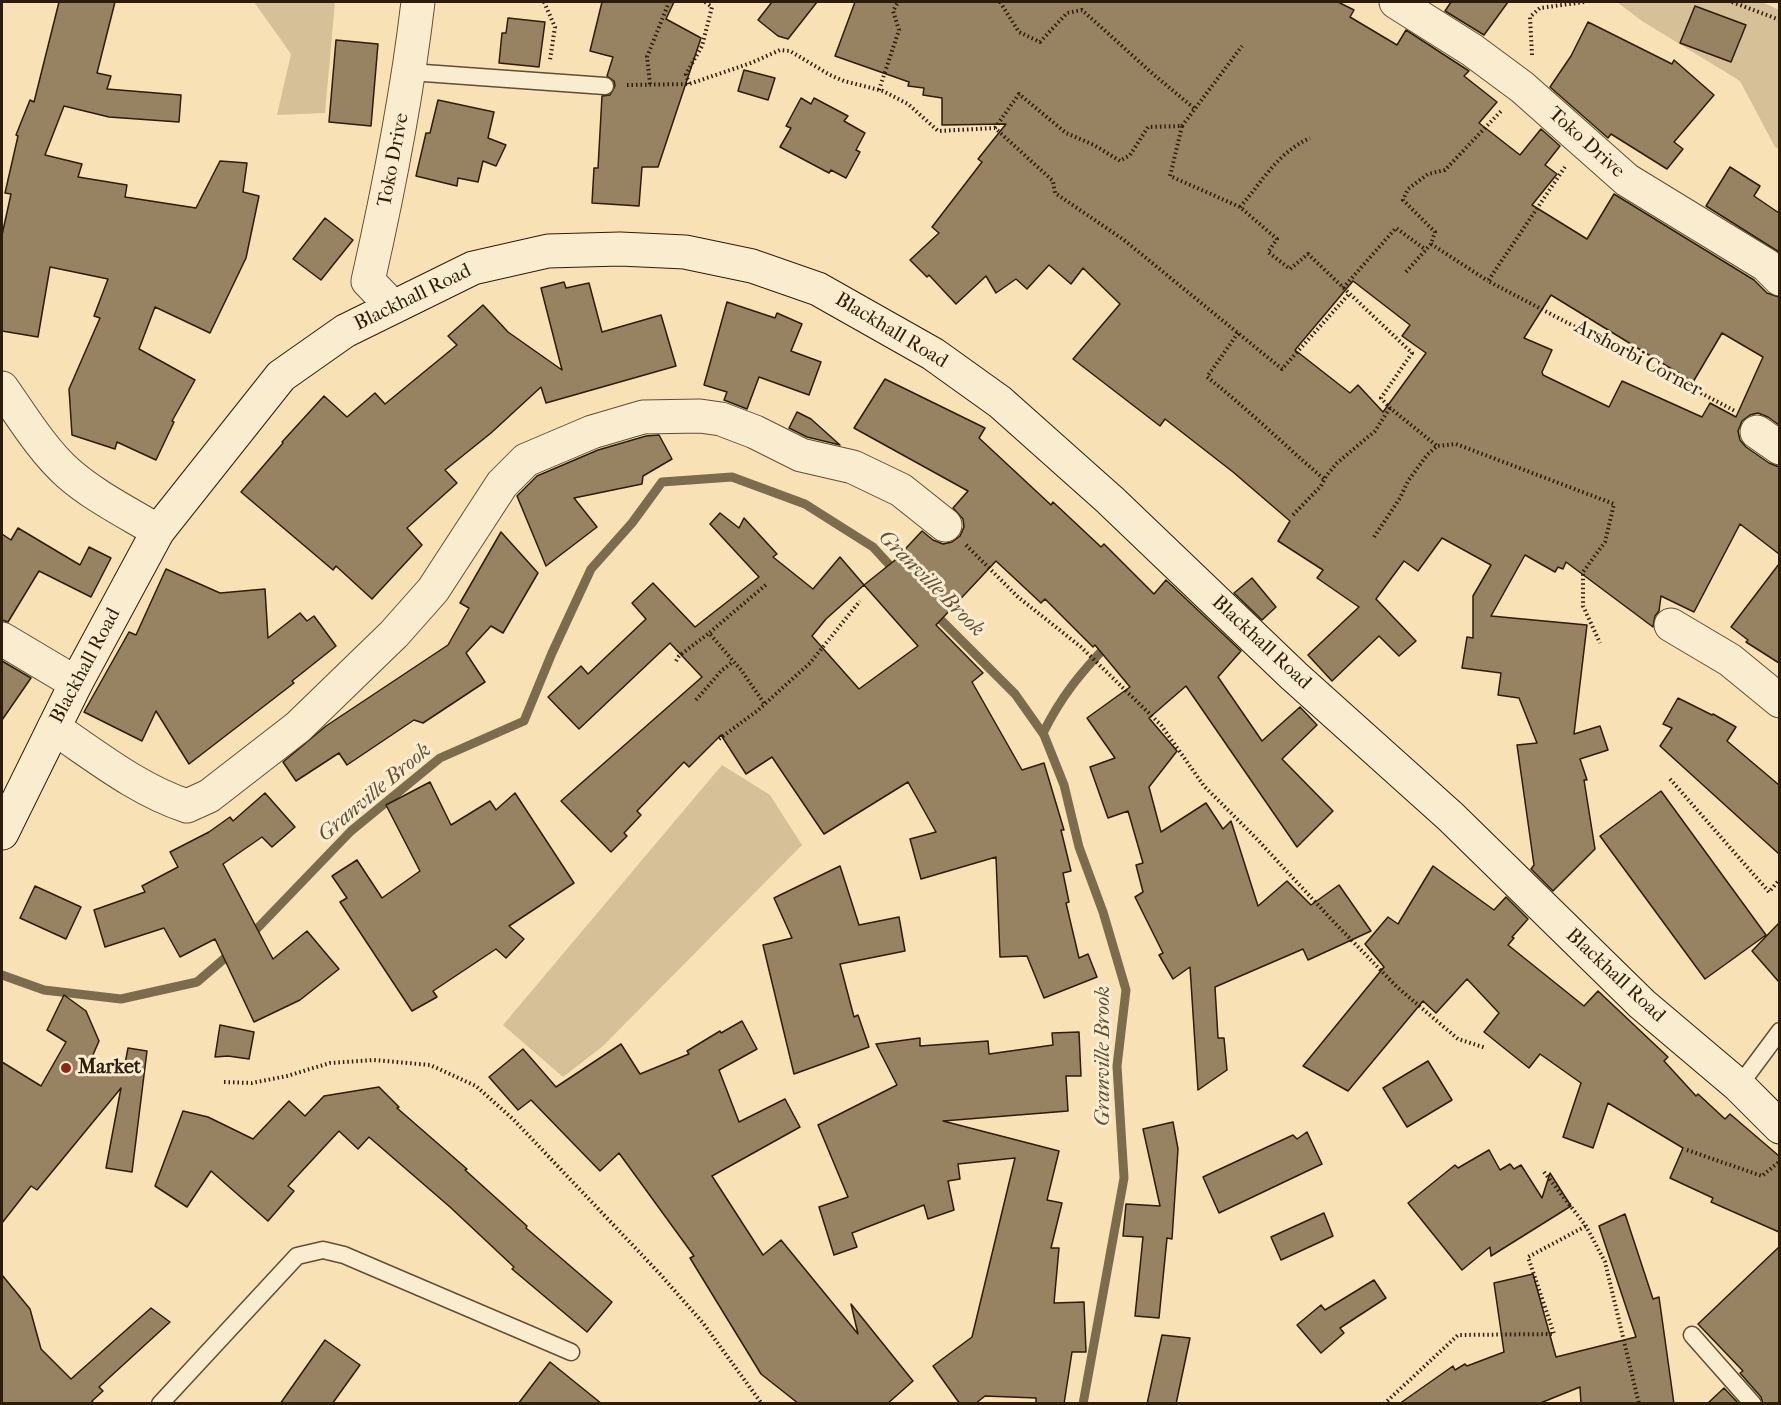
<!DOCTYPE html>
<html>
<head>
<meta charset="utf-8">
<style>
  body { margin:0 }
  #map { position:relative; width:1781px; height:1405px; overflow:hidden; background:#f8e2b5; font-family:"IM FELL French Canon",serif }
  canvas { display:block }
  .frame { position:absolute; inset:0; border:3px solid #2d1c09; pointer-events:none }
</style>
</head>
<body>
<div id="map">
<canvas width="1781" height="1405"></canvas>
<div class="frame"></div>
</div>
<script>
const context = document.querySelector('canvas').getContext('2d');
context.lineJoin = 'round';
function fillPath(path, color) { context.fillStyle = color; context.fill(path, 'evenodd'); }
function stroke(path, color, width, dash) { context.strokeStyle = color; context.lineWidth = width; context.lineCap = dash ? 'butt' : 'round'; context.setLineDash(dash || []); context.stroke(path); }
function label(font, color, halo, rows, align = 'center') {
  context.font = font + ' "IM FELL French Canon",serif'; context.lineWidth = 6; context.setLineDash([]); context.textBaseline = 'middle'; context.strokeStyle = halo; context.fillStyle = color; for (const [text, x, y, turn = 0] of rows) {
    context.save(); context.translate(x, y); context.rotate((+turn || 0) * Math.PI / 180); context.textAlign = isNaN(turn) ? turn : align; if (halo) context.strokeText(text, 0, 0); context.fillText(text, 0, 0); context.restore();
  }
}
const green = new Path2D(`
  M254,2H335L325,113L277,115L291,54Z
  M1617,2H1762L1779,10V149L1775,147L1740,81L1642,21Z
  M722,765L770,795L802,845L603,1046L563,1077L503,1025Z`);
const stream = new Path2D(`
  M934,613L1015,694L1044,735L1064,785L1079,847L1103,912L1126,990L1117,1066L1124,1178L1083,1404
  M1043,733C1062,695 1080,674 1109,643
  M249,937L351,831L440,758L524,721L552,653L591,569L632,523L662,482L732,477L805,504L873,547L896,572
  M2,975L44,990L121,999L197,982L232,952`);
const building = new Path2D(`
  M59,2H115L97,73L111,76L107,89L181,95L179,122L109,117L64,106L45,155L82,164L78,177L127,185L125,197L196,208L220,161L247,163L243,192L259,196L246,258L210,333L155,307L139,349L195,380L172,421L174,422L156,460L117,442L115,449L72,435L69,389L100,318L94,316L108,279L50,267L38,337L2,331V235L11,194L5,193L18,136L16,135L30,100L34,102Z
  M602,2H674L666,19L701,38L658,167H642L639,206L592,203L594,168H598L602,96L610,95L615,86L614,81L607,76L613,57L590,51Z
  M772,2H817L788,39L778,36L758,20Z
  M855,2H1338L1354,10L1350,17L1397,45L1406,30L1469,71L1464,76L1497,102L1479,123L1520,155L1541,129L1560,146L1545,165L1557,174L1532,205L1587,239L1614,194L1754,280L1767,293L1779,297V425L1768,417L1758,413L1750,415L1742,421L1738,431L1740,440L1746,447L1769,463L1779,467V554L1740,524L1694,612L1661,596L1659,611L1655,616L1653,627L1566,562L1563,569L1558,567L1555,572L1525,555L1491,616L1587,625L1574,734L1600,726L1608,750L1580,759L1587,780H1584L1595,849L1553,891L1531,869L1534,865L1517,745L1537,743L1519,698L1498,695L1501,673L1462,668L1467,637L1473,638V596L1491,565L1442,538L1418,571L1404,561L1376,599L1416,641L1399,656L1379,636L1332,681L1308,655L1359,607L1317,578L1323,570L1278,541L1290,521L1233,472L1165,419L1160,426L1073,359L1120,304L1083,268L1071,284L1049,265L1027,289L1016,279L996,293L986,276L956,304L929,275L927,277L910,260L939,233L932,227L982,162L978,159L1006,124L942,125V98L923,95L924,88L908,86L909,82L835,56ZM1353,281L1410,325L1402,336L1426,353L1383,412L1358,385L1350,393L1295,350ZM1551,295L1693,382L1722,333L1763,357L1736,417L1710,403L1702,417L1622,381L1609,407L1543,375L1542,372L1552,350L1524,338Z
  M1451,2H1508L1484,35L1445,11Z
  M1695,6L1746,25L1731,62L1680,43Z
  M508,18L545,22L539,67L499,63L502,33H506Z
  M1588,22L1672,64L1674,60L1714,95L1674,142L1683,149L1667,169L1611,134L1608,138L1550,87L1571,56Z
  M336,40L378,44L371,126L329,122Z
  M744,70L775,78L768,100L738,91Z
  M801,98L811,104L814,98L848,116L844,121L865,133L856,150L860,152L846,178L831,170L829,173L780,147L791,128L786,126Z
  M438,100L494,112L488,138L506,145L496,166L483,161L478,182L458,178L457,186L416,176L426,133H430Z
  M1730,167L1760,186L1754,196L1779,213V252L1706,206Z
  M325,218L353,240L321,280L293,259Z
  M564,282L566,288L589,283L602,332L661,315L676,366L546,403L541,387L491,433L445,470L457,483L407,528L422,545L372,599L336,566L333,570L241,492L283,443L282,442L324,396L347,417L375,393L385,404L457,345L448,336L483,305L508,332L562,370L541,288Z
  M727,302L775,318L777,313L802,324L791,351L821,362L809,395L759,377L747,409L724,400L727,392L704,385Z
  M885,379L985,428L979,438L1051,505L1053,502L1101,547L1104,544L1154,594L1166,580L1241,651L1218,677L1262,741L1300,707L1317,725L1282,759L1333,811L1297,847L1186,686L1149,718L1177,751L1149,787L1161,832L1206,803L1223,829L1231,821L1258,906L1287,881L1311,905L1339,885L1371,931L1308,960L1303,949L1215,987L1218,1038H1224L1227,1070L1198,1090L1190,967L1173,979L1159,955L1163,953L1135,897L1143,892L1136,865L1143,863L1128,811L1108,818L1090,767L1115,758L1087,718L1130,687L1095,645L1093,647L1045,599L1041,603L996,561L936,625L983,673L972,682L1022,770L1044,763L1064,830H1061L1071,871L1063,873L1069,902L1066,903L1079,958L1088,954L1097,977L1044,998L1027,956L1000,957L996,857L921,879L910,839L936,832L908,782L824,834L772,757L746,774L721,735L689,767L684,762L637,811L641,815L624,833L627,836L611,852L561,801L702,677L670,643L579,729L548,697L581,666L588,674L646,619L632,603L653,583L695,627L759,577L710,524L720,513L739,528L744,518L777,554L773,557L813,589L840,557L864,585L894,561L922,531L933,540L943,544L952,542L960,536L964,527L963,519L953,508L968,491L854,428ZM864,585L918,646L859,689L812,636L826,619Z
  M797,412L811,419L840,445L807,437L789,428Z
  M659,435L672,459L643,476L642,484L574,498L597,527L546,566L517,496L537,476L598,450L646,436Z
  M18,528L80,565L89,547L111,558L91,597L39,571L8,622L2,620V534L11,540Z
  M501,532L538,573L503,633L491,626L466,653L485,682L423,723L414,720L347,765L339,753L296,781L283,762L326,726L448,645L469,608L460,603Z
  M1779,564V663L1746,642L1748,640L1731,627Z
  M166,569L220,593L265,589L268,638L300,613L307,621L314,616L336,646L292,681L294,683L189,764L156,711L142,741L84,712L129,632L136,635Z
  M1252,578L1276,607L1262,620L1234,593Z
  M2,661L31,678L2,720Z
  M1678,698L1712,715L1713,714L1736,727L1727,741L1779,785V854L1660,746L1672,728L1663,724Z
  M430,782L451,825L490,801L496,810L515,793L574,883L509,926L524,939L506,958L496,949L433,991L437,997L412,1011L340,902L347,898L332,876L357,860L382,898L420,871L386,805Z
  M1661,791L1766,935L1705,979L1600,836Z
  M265,793L295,827L272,847L262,837L223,864L273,959L307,931L339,969L300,1000L254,1022L215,939L180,957L164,928L105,947L94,910L145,892L142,886L178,867L170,852L209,832L230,817L233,821Z
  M840,866L859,925L899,917L905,951L840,964L854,1017L858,1015L869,1047L794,1074L763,945L792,938L774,898Z
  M1433,866L1494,910L1506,897L1528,919L1512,937L1514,938L1508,945L1584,1006L1598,991L1668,1057L1664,1061L1696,1096L1698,1094L1725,1119L1730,1114L1779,1156V1232L1711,1202L1713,1198L1670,1178L1683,1148L1608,1103L1593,1148L1563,1137L1581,1083L1540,1054L1529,1068L1484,1032L1499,1013L1467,979L1436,1013L1423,1001L1348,1091L1303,1066L1384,967L1365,944L1388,917L1398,924Z
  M35,886L81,907L66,939L20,918Z
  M1779,923V982L1752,951Z
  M64,995L86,1011L99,1041L89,1064L124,1069L128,1048L147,1051L132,1172L106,1168L121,1088L37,1190L31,1186L2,1223V1062L41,1086L66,1042L47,1030Z
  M742,1021L757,1049L719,1070L739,1122L785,1099L800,1127L712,1176L763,1255L781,1240L858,1334L851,1304L913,1381L887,1404H799L761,1374L690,1258L694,1256L619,1153L600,1171L531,1100L518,1110L489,1077L523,1049L556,1087L621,1044L640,1074L689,1054L687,1051L720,1031L721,1033Z
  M220,1025L254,1032L249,1059L228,1056L215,1057Z
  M1079,1032L1081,1076H1066L1068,1111L943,1121L1059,1151L1047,1200L1062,1203L1051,1248H1059L1054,1303L1084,1302L1086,1352H1072L1064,1404H1036V1398L985,1396L975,1404H960L933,1366L972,1337L1015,1158L958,1164L960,1179L948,1181L954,1210L928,1219L924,1205L852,1233L857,1247L834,1255L819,1207L848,1197L818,1125L897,1085L876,1044L920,1038V1046L988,1041L989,1054L1053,1045L1052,1033Z
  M1428,1061L1452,1100L1407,1127L1383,1088Z
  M379,1087L399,1107L397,1108L467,1169L465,1170L527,1226L526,1228L612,1302L587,1332L512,1269L514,1267L450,1207L369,1137L358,1149L339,1131L288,1186L294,1191L268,1221L211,1171L187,1207L155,1186L183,1111L208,1117L253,1139L289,1101L305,1116L324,1096Z
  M1173,1122L1178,1149L1172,1239L1167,1238L1159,1318L1135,1316L1143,1237L1123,1236L1126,1204L1160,1206L1143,1129Z
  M1307,1132L1322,1164L1219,1213L1203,1177L1293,1135L1297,1139Z
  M1489,1150L1500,1170L1510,1164L1514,1169L1521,1165L1542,1198L1550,1173L1571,1206L1491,1256L1490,1247L1462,1270L1408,1203L1455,1165L1458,1168Z
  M1324,1213L1333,1236L1281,1260L1271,1237Z
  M1625,1214L1653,1299L1659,1297L1674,1404H1581L1580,1387L1538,1404H1399L1453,1366L1455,1370L1465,1364L1467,1366L1504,1352L1494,1283L1533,1274L1556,1357L1636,1337L1599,1226Z
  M1779,1247V1404H1763L1761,1397L1740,1373L1743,1371L1698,1324Z
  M2,1275L30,1309L41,1349L71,1379L151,1308L170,1322L99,1387L103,1391L92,1401L94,1404H2Z
  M1374,1280L1386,1298L1340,1328L1344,1333L1321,1353L1297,1325L1321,1305L1325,1310Z
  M1162,1335L1190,1338L1176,1404H1147Z
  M325,1340L360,1365L332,1404H280Z
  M550,1362L602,1404H518Z
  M1724,1388L1739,1404H1707Z`);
const path = new Path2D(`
  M544,2L555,27L550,60
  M1000,2L1019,32L1040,42L1067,13L1082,10L1153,74L1195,109
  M1732,2L1780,20
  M1532,55L1530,17L1540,8L1584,2
  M650,84L647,57L669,2
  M689,84L686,74L702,46L712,7L705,2
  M627,85L689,84L751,63L780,50L790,51L830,75L844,81L883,91L908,104L938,131L995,128L1053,181L1055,193L1124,240L1282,369L1349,294
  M879,90L899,30L893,11L898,2
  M1182,126L1242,46
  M995,128L1019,94L1066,133L1094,145L1120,161L1130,155L1148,127L1182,126L1170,176L1240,207L1277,239L1268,252L1290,269L1308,254L1412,353L1381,398L1390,408L1437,446
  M1565,167L1488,281L1735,411
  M1240,207C1263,181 1277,153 1310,138
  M1431,244L1488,281
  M1406,272L1431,244L1435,232L1403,200L1408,189L1428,174L1445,170L1502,110
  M1343,288L1396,228L1426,250
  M1238,333L1207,377C1248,409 1284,445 1324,479
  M1293,515L1321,486L1326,476L1337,463L1375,431L1390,408
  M1374,537L1400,498L1408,481L1427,455L1437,446L1456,444L1614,504L1605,542L1583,572V606L1600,643
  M966,545L1018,597L1081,647L1161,725L1204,786L1256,838L1332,920L1397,987L1458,1039L1486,1048
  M676,661L679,656L709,633
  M696,700L722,670L733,662
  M764,703L741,670L709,633L768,583
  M719,739L757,711L810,663L860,601
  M1670,779L1769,892L1780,879
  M224,1082L252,1083L287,1076L330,1063L374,1060L430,1065L476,1086L513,1119L660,1274L703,1323L762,1404
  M1687,1150L1762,1176L1780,1161
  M1544,1172L1586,1226L1605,1262L1639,1404
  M1384,1404L1458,1335L1554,1334L1528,1257L1586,1226`);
const lane = new Path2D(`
  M410,72L605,86
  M1739,1086L1780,1031
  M1692,1335L1753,1404
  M160,1404L297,1256L323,1250L344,1255L571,1352`);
const street = new Path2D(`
  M1396,2L1472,50L1522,87L1627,180L1766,265L1780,279
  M393,307L368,281C389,188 407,96 418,2
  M2,388C21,415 43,451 68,473C94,496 128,513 158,531
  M1757,432L1780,448
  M1671,625L1730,660L1780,701
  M2,639L76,683
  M54,728C96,756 138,790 187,806L209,796L298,727L394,634L433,590L502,484L526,460L592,432L643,417L700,416L721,419L755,432L801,455L853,467L901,490L945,525`);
const secondary = new Path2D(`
  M2,833L76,683L158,531L281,376L345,331L473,268L548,251L620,249L685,252L752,266L818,289L933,354L1000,402L1110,500L1294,676L1451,817L1642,1004L1739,1086L1780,1127`);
const markers = [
  [66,1068,6,"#8f2418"]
];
const streetNames = [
  ["Toko Drive",1586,143,42],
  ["Toko Drive",394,160,-79],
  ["Blackhall Road",413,298,-26],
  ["Blackhall Road",891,331,31],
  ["Arshorbi Corner",1638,359,28],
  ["Blackhall Road",1261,643,43],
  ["Blackhall Road",86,666,-62],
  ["Blackhall Road",1615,976,43]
];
const poiNames = [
  ["Market",78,1068]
];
const waterNames = [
  ["Granville Brook",931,584,45],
  ["Granville Brook",375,793,-40],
  ["Granville Brook",1104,1056,-90]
];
fillPath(green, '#d5c098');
stroke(stream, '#7d6b4d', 9);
fillPath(building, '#978362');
stroke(building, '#2d1c09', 1.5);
stroke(lane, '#604e34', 19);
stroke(street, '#604e34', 35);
stroke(secondary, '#2d1c09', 35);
stroke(path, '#2d1c09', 4, [1.5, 3]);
stroke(lane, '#faeccf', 16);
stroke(street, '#faeccf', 33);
stroke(secondary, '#faeccf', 33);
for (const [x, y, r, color] of markers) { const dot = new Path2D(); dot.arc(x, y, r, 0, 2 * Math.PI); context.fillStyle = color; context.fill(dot); stroke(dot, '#faeccf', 2); }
label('20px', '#2d1c09', '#faeccf', streetNames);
label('bold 20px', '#2d1c09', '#faeccf', poiNames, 'left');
label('italic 21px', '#635037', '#faeccf', waterNames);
</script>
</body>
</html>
